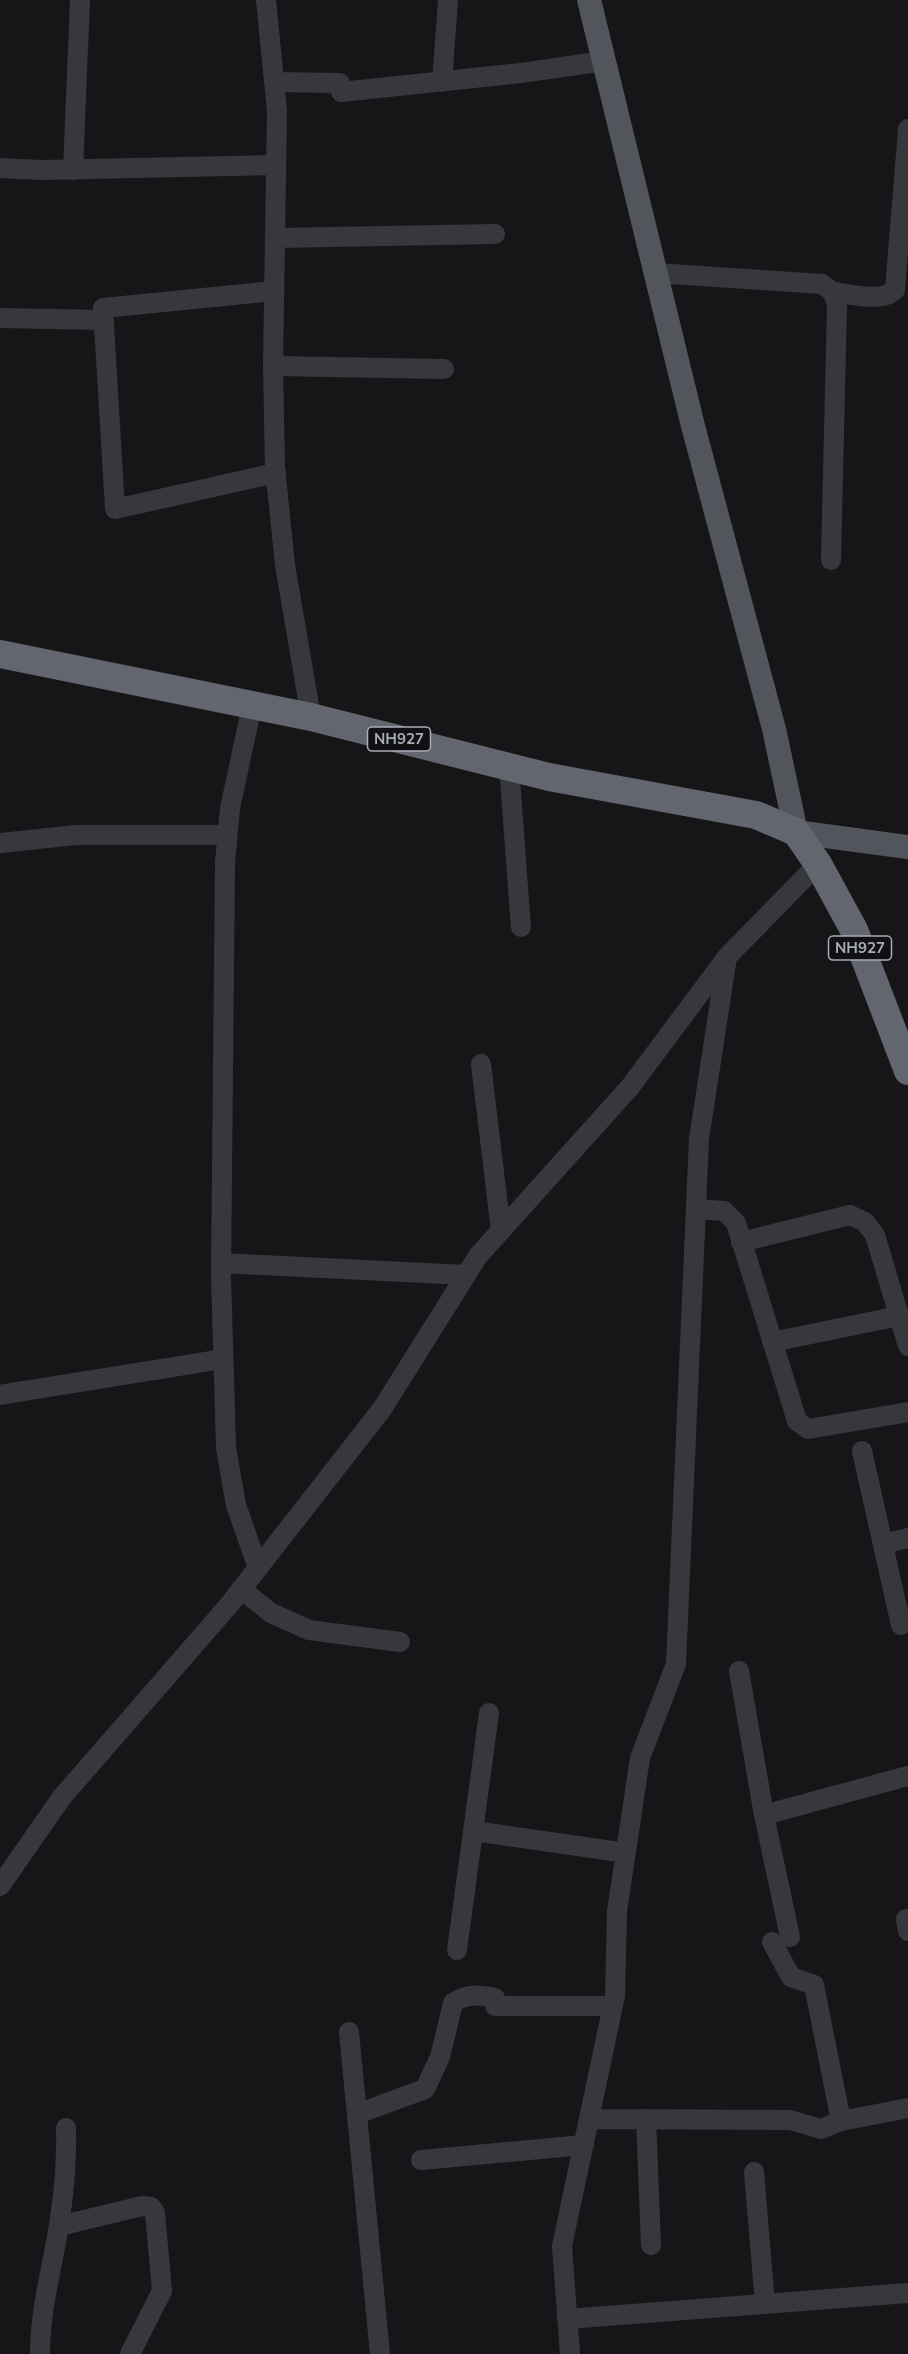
<!DOCTYPE html>
<html>
<head>
<meta charset="utf-8">
<style>
  body { margin:0 }
  canvas { display:block; background:#161618 }
</style>
</head>
<body>
<canvas width="908" height="2354"></canvas>
<script>
const context = document.querySelector('canvas').getContext('2d');
context.lineJoin = 'round';
function stroke(path, color, width, dash) { context.strokeStyle = color; context.lineWidth = width; context.lineCap = dash ? 'butt' : 'round'; context.setLineDash(dash || []); context.stroke(path); }
function label(font, color, halo, rows, align = 'center') {
  context.font = font + ' Mulish,sans-serif'; context.lineWidth = 4.5; context.setLineDash([]); context.textBaseline = 'middle'; context.strokeStyle = halo; context.fillStyle = color; for (const [text, x, y, turn = 0] of rows) {
    context.save(); context.translate(x, y); context.rotate((+turn || 0) * Math.PI / 180); context.textAlign = isNaN(turn) ? turn : align; if (halo) context.strokeText(text, 0, 0); context.fillText(text, 0, 0); context.restore();
  }
}
const minor = new Path2D(`
  M266,0L277,111L273,366L275,467L285,565L311,717
  M274,82L340,83
  M442,82L448,0
  M341,92L521,73L604,61
  M0,168L41,170L276,165
  M73,170L80,0
  M275,238L495,234
  M656,273L822,284L833,292L837,305L831,560
  M274,291L103,308L115,509L276,473
  M833,292C849,294 883,303 895,290L908,129
  M0,318L104,320
  M273,366L444,369
  M252,706L230,808L225,863L221,1275L226,1448L236,1505L258,1568
  M509,767L521,927
  M0,843L76,835H227
  M481,1064L501,1231
  M696,1209L724,1211L736,1223L797,1421L808,1429L908,1412
  M741,1242L850,1215L865,1222L875,1235L908,1346
  M221,1263L466,1275
  M772,1342L899,1316
  M0,1395L223,1359
  M862,1451L901,1625
  M883,1544L908,1538
  M241,1589L271,1613L309,1630L400,1642
  M739,1671L764,1815
  M474,1831L626,1853
  M0,1886L62,1797L229,1605L382,1409L478,1256L630,1087L727,957L818,864
  M906,1919L908,1931
  M790,1937L764,1815L908,1776
  M772,1942L791,1977L814,1985L841,2121L908,2108
  M457,1950L489,1713
  M495,2006H612
  M349,2032L380,2354
  M357,2114L425,2089L440,2057L453,2003C467,1993 480,1995 495,1998
  M590,2119L790,2120L821,2129L841,2121
  M646,2119L651,2245
  M421,2160L584,2145
  M754,2172L765,2304
  M59,2226L142,2206L151,2207L155,2213L162,2291L130,2354
  M567,2319L908,2293
  M40,2354C40,2309 52,2269 59,2225C64,2193 67,2161 66,2128
  M570,2354L562,2246L615,1996L617,1911L640,1758L676,1664L699,1139L727,957`);
const major = new Path2D(`
  M589,0L693,426L774,729L796,832L908,847`);
const highway = new Path2D(`
  M0,654L311,717L549,777L756,815L796,832L818,864L854,930L908,1071`);
const shields = [
  [399,739,63],
  [860,948,63]
];
const shieldNames = [
  ["NH927",399,739],
  ["NH927",860,948]
];
stroke(minor, '#37383d', 20);
stroke(major, '#53555c', 24);
stroke(highway, '#63666e', 28);
for (const [x, y, w] of shields) { const box = new Path2D(); box.roundRect(x - w / 2, y - 12, w, 24, 4.5); context.fillStyle = '#111113'; context.fill(box); stroke(box, '#a8adb8', 1.5); }
label('bold 15px', '#a8adb8', null, shieldNames);
</script>
</body>
</html>
